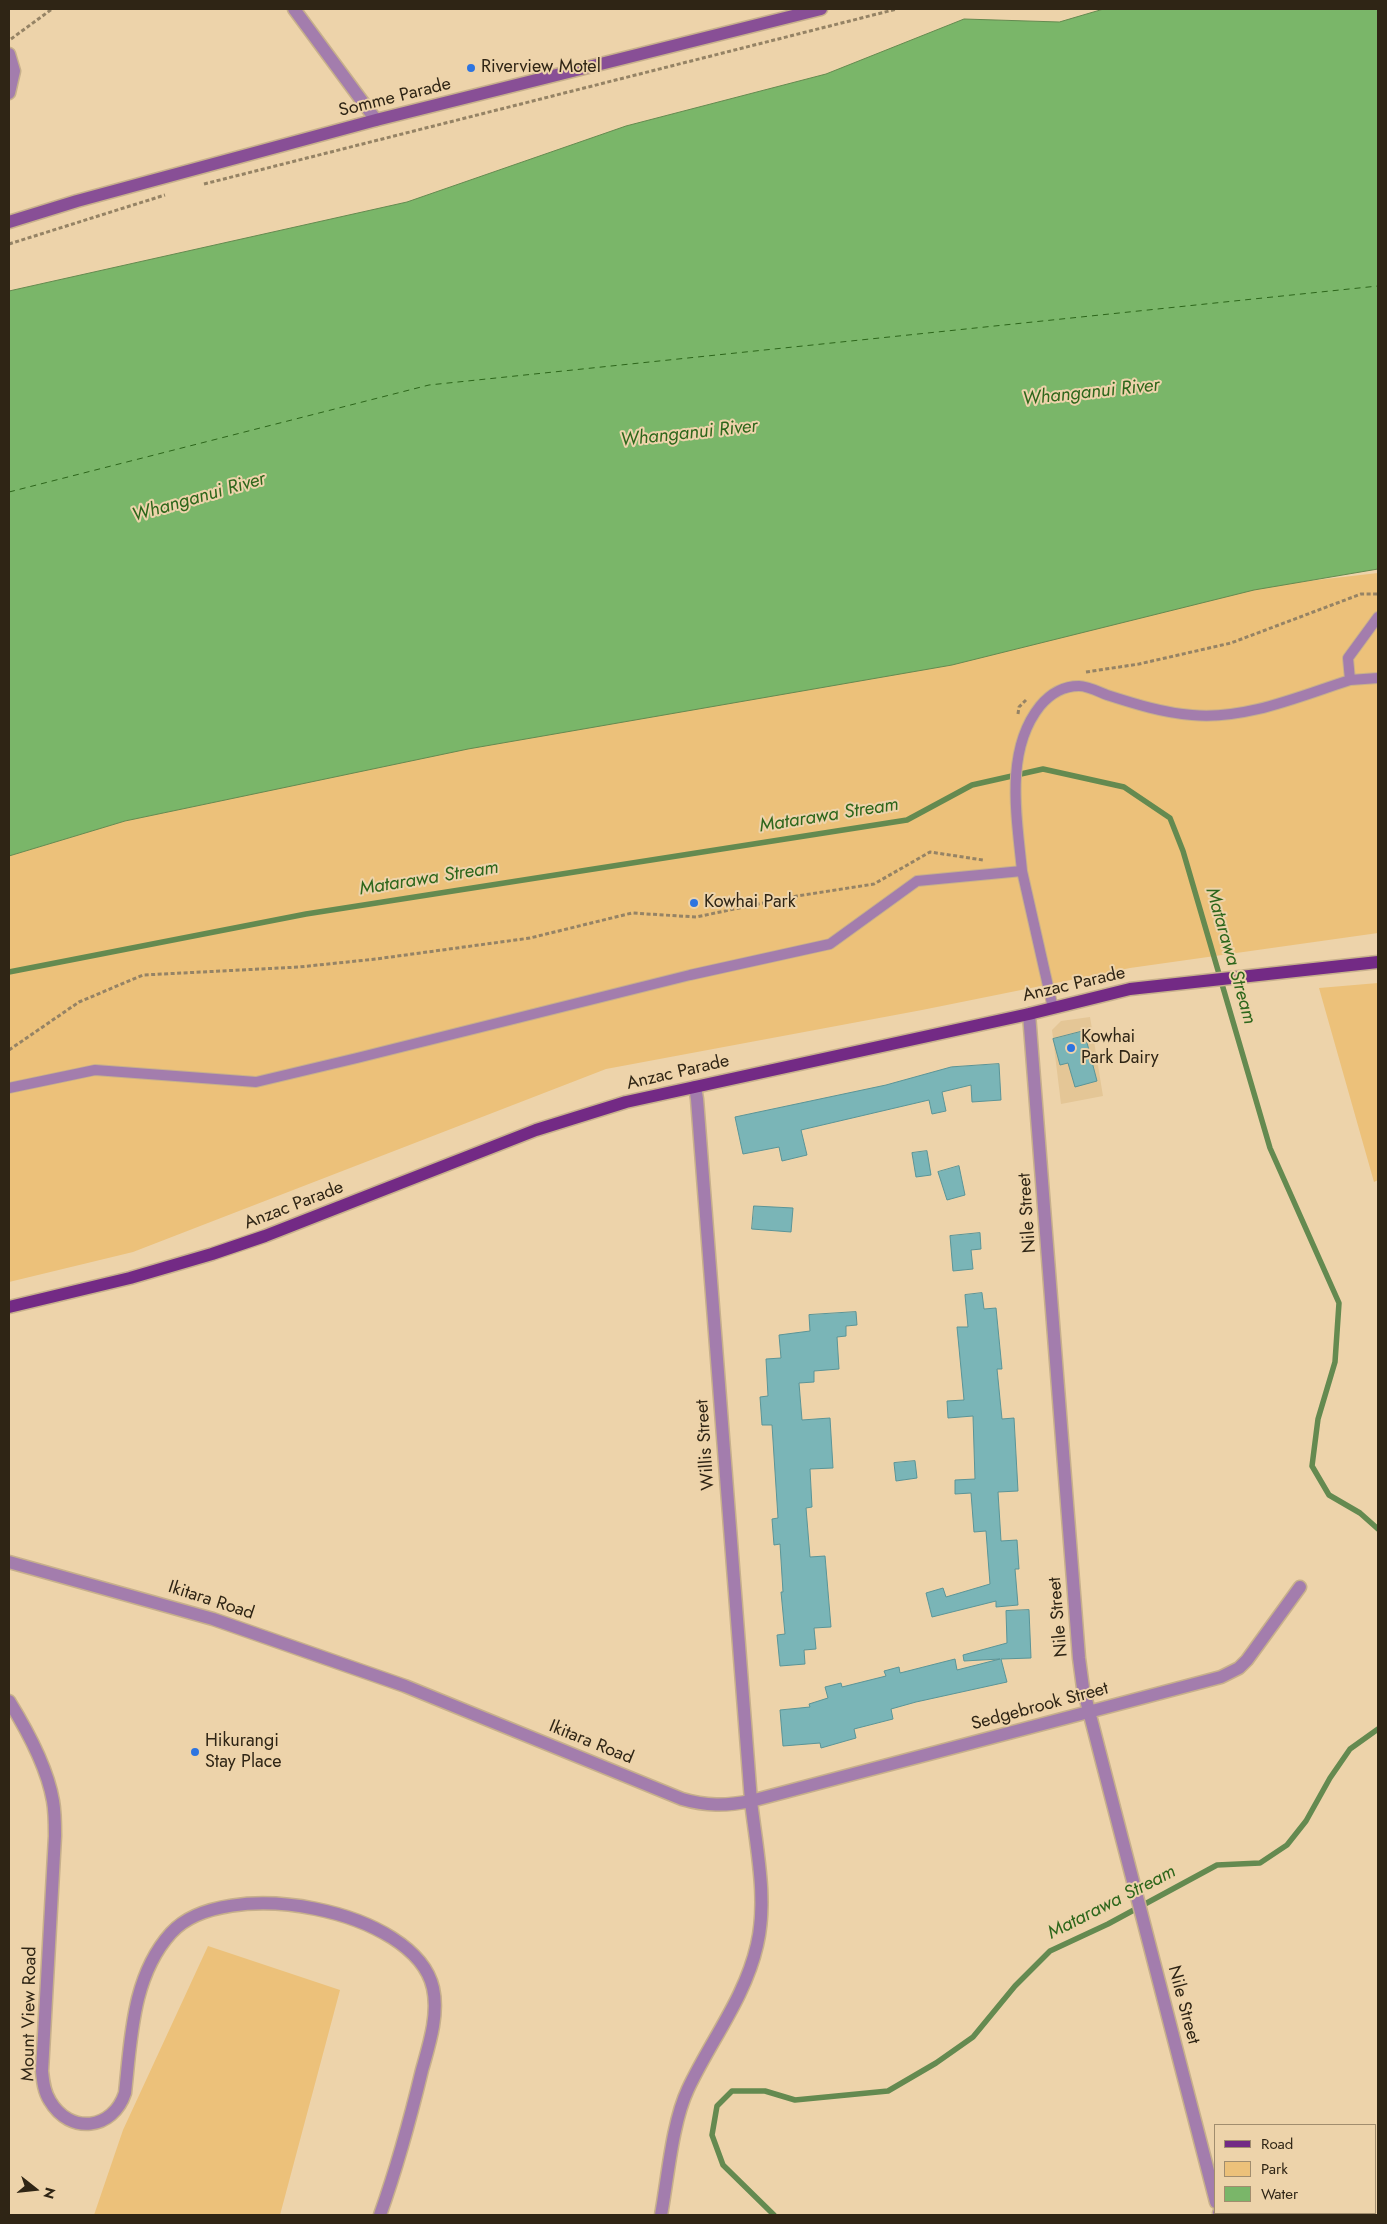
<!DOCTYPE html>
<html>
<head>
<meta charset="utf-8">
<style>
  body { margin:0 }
  #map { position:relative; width:1387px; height:2224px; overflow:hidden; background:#edd3aa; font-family:Jost,sans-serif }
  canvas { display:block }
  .frame { position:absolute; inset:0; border:10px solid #2f2515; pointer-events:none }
  .legend { position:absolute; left:1214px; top:2124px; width:162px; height:90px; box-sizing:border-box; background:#edd3aa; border:1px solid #a18d6e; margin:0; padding:6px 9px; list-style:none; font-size:15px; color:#2f2515 }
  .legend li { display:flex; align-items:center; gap:10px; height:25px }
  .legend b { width:25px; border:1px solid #a18d6e }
  .north { position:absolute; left:10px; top:2164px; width:50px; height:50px; -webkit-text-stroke:4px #edd3aa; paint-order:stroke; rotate:106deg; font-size:14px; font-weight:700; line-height:20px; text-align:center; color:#2f2515 }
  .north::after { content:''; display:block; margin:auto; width:18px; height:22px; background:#2f2515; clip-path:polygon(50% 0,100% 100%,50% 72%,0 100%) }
</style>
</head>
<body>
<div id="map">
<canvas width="1387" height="2224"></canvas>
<div class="frame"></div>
<ul class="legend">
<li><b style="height:6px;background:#732a85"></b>Road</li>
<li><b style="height:14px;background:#ecc17a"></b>Park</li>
<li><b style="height:14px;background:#7ab669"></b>Water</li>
</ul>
<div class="north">N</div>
</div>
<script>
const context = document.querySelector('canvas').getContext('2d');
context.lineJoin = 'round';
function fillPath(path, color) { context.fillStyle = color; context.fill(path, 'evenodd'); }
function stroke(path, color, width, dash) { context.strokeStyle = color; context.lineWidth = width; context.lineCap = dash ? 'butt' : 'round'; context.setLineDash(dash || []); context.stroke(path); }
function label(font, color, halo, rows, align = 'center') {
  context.font = font + ' Jost,sans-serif'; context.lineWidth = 4; context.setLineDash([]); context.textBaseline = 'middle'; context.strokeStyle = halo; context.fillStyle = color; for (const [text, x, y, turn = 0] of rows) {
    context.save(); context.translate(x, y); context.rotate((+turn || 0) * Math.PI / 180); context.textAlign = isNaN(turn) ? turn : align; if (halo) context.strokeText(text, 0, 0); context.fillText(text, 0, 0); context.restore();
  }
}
const built = new Path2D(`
  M1090,1017L1103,1096L1061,1104L1052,1030L1061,1021Z`);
const green = new Path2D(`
  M1378,573V933L1130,968L922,1010L606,1069L133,1252L9,1282V856L125,821L219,801L283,779L1177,596Z
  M1378,983V1180L1374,1182L1319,988Z
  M208,1946L340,1990L280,2215H94L123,2130Z`);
const water = new Path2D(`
  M1104,9H1378V569L1254,590L952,665L468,749L125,821L9,856V291L407,202L626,126L826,74L964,19L1059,22Z`);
const stream = new Path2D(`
  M9,972L306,914L907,820L972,785L1043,769L1124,787L1170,818L1183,851L1270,1148L1339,1303L1335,1362L1318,1419L1312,1466L1329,1495L1360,1513L1378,1529
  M774,2215L723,2165L712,2135L717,2106L732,2091H765L795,2100L888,2091L936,2063L973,2037L1015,1986L1050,1951L1108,1924L1217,1865L1260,1863L1287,1845L1306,1821L1330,1778L1350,1749L1378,1729`);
const ferry = new Path2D(`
  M9,492L429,385L1378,286`);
const building = new Path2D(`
  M1084,1031L1097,1081L1075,1087L1068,1063L1060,1065L1053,1039Z
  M999,1064L1001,1100L972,1102L971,1085L942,1092L946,1111L932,1114L929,1100L801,1130L807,1155L782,1161L779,1147L743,1154L735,1117L886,1085L951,1067Z
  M927,1151L931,1175L916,1177L912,1153Z
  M959,1166L965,1195L947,1200L938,1172Z
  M754,1206L793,1208L791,1232L752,1229Z
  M980,1233L981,1249L971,1250L973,1269L953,1271L950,1236Z
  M982,1293L984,1309L996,1308L1002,1369H997L1002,1419L1014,1418L1018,1491L998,1492L1001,1541L1017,1540L1019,1569H1015L1018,1605L996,1607V1601L932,1617L926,1593L943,1588L946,1597L990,1584L986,1531L974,1532L971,1493L955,1494V1480L975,1479L973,1416L948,1418L947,1401L964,1400L957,1327H968L965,1295Z
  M856,1312L857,1325L846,1326V1336L837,1337L839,1369L814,1371V1382L799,1383L802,1420L830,1418L833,1468L810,1469L812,1507L806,1508L810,1557L825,1556L831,1627L814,1628L816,1649L804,1650L805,1664L780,1666L777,1635L785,1634L781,1592H783L780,1544L774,1545L772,1519L778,1518L772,1425H762L760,1397L768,1396L766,1359L781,1358L779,1335L810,1331L809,1315Z
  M915,1461L917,1478L896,1481L894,1463Z
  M1029,1610L1031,1658L1001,1659L1007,1682L916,1702L891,1709L893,1719L854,1729L856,1738L821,1748L820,1743L783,1746L780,1710L810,1707L809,1704L828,1698L825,1687L841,1683L842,1687L886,1676L884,1671L899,1667L900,1673L955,1659L957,1670L1000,1659L964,1661L963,1655L1007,1643L1006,1611Z`);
const path = new Path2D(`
  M11,39L52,9
  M204,184L897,9
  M9,244L165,195
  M1086,672L1139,664L1231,643L1361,594H1378
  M1018,714L1019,707L1026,700
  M9,1050L79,1002L143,975L299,967L376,959L530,938L632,913L696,917L797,896L874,884L930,852L983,860`);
const service = new Path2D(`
  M1378,617L1348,658L1350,680L1378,678
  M1022,871L1053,1008
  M9,1088L95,1070L256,1082L357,1058L690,975L830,944L917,881L1022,871C1017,818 1004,751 1040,706C1050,694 1062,686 1079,686C1088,686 1099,692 1107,695C1135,704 1164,713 1192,715C1246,720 1300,696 1350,680`);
const minor = new Path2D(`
  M9,54L14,71L9,93
  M1029,1014L1079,1658L1083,1688L1216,2202
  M695,1087L697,1099L751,1801L1221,1677L1239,1668L1247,1660L1300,1587
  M9,1562L213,1619L405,1686L682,1799C706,1806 726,1806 751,1801C756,1847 768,1899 757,1945C745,1998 711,2040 688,2089C672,2123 668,2177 661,2215
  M9,1701C27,1730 47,1766 53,1801C55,1812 55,1824 55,1836L42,2071C43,2081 44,2092 50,2101C70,2135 113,2130 125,2093C131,2039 132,1976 171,1933C224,1874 415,1909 433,1988C439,2015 429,2045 422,2070C410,2120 397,2167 380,2215
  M1219,2213V2215`);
const tertiary = new Path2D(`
  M294,9L376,120`);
const secondary = new Path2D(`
  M9,222L77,201L376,120L821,9`);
const primary = new Path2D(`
  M9,1307L130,1278L212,1254L265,1236L536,1130L626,1102L1029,1014L1130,989L1378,962`);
const markers = [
  [471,68,5,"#2d74e0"],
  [694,903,5,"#2d74e0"],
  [1071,1048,5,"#2d74e0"],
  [195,1752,5,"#2d74e0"]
];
const poiNames = [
  ["Riverview Motel",481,68],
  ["Kowhai Park",704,903],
  ["Kowhai",1081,1038],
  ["Park Dairy",1081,1059],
  ["Hikurangi",205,1742],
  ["Stay Place",205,1763]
];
const streetNames = [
  ["Somme Parade",395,98,-14],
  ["Anzac Parade",1074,985,-13],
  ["Anzac Parade",678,1073,-13],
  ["Anzac Parade",294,1206,-21],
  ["Nile Street",1028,1213,-94],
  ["Willis Street",706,1445,-94],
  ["Ikitara Road",211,1601,18],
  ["Nile Street",1059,1617,-95],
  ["Sedgebrook Street",1040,1707,-15],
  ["Ikitara Road",591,1743,22],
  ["Nile Street",1183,2005,75],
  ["Mount View Road",30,2014,-89]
];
const waterNames = [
  ["Whanganui River",1091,393,-6],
  ["Whanganui River",689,434,-6],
  ["Whanganui River",199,498,-16],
  ["Matarawa Stream",829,816,-9],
  ["Matarawa Stream",429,879,-9],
  ["Matarawa Stream",1230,956,74],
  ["Matarawa Stream",1112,1903,-27]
];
fillPath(built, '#e4c696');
fillPath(green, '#ecc17a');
fillPath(water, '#7ab669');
stroke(water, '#648a50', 1);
stroke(stream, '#648a50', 5.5);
stroke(ferry, '#2d661b', 1, [6, 5]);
fillPath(building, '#7ab5b7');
stroke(building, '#5a9497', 1);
stroke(service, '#c7b08c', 12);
stroke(minor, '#c7b08c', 15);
stroke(tertiary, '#c7b08c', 15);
stroke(secondary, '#c7b08c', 15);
stroke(primary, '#c7b08c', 15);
stroke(path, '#958365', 3, [4, 2.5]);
stroke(service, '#a37dad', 10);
stroke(minor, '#a37dad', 12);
stroke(tertiary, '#a37dad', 12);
stroke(secondary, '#884f96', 12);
stroke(primary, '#732a85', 12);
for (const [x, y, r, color] of markers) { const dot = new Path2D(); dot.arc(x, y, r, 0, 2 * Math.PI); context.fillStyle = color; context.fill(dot); stroke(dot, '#edd3aa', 2); }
label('18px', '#2f2515', '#edd3aa', poiNames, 'left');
label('18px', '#2f2515', '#edd3aa', streetNames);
label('italic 19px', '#2d661b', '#edd3aa', waterNames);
</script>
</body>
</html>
